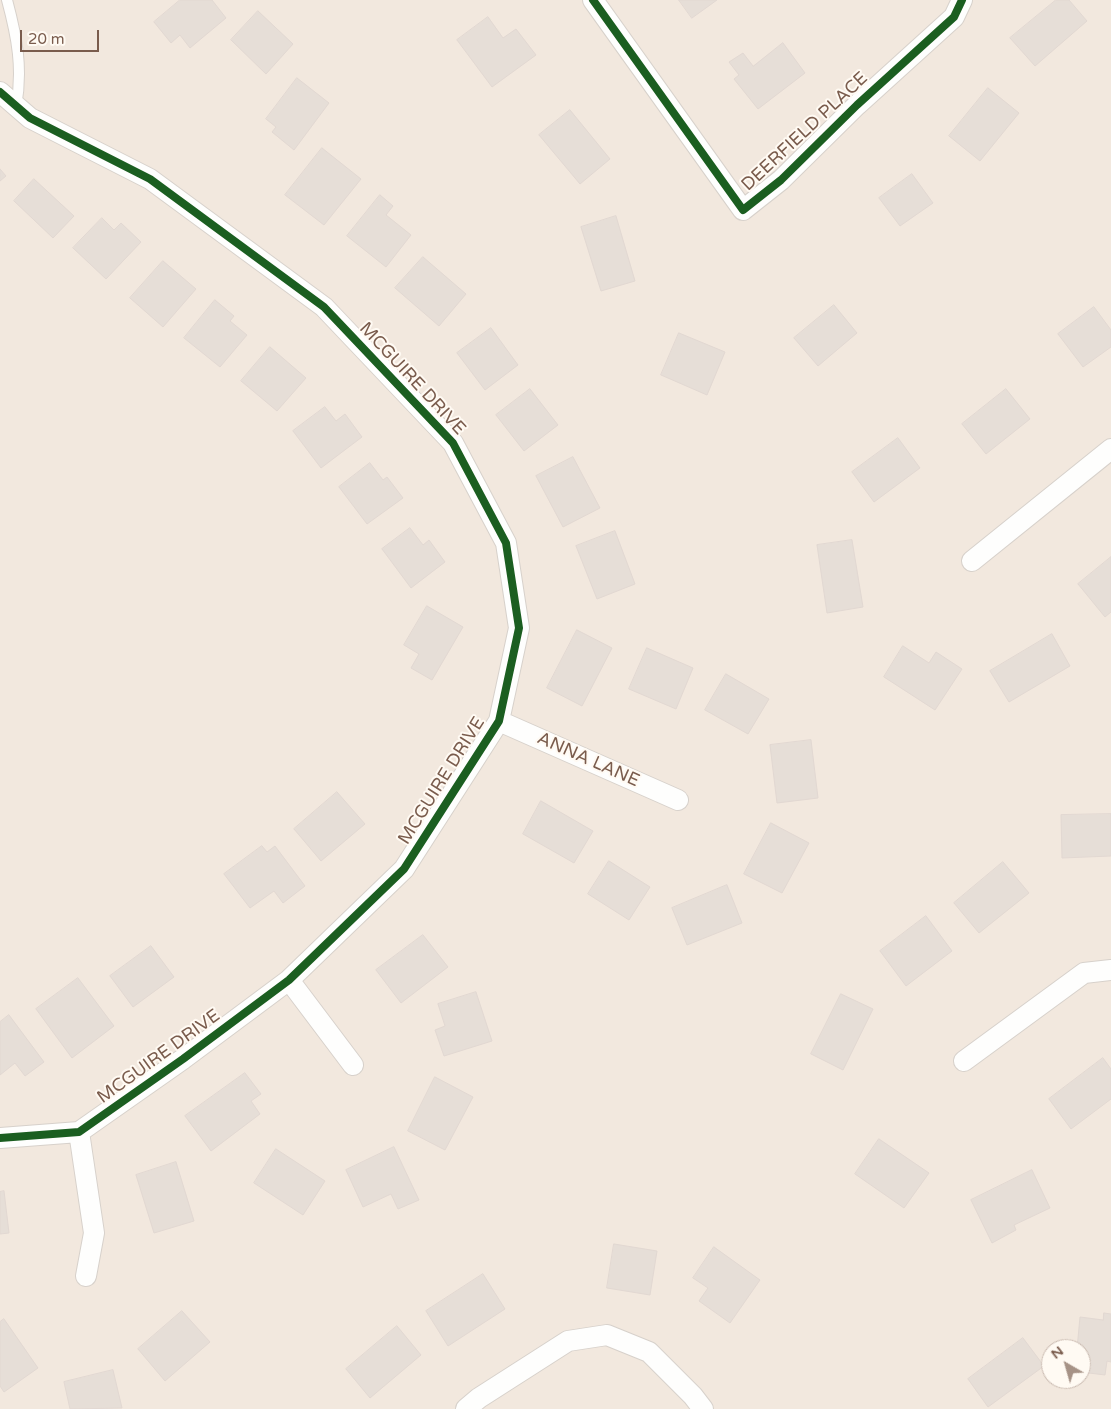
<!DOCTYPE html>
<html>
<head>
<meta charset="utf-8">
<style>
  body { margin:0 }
  #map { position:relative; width:1111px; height:1409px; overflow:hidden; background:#f9f5f0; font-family:"Varela Round",sans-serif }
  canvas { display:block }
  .north { position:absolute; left:1041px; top:1339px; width:50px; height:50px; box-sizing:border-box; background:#fffaf3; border:1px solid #cabbb1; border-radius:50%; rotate:322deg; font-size:14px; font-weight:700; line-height:20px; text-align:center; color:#7a5c4d }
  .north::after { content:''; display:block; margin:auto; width:18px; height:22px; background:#a69286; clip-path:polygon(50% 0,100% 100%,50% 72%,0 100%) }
  .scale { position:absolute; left:20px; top:30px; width:79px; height:22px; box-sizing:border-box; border:2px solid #7a5c4d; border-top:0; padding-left:6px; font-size:15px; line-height:18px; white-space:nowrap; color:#7a5c4d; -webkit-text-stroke:4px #fffaf3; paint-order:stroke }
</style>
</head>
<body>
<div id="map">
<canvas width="1111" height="1409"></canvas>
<div class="north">N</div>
<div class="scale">20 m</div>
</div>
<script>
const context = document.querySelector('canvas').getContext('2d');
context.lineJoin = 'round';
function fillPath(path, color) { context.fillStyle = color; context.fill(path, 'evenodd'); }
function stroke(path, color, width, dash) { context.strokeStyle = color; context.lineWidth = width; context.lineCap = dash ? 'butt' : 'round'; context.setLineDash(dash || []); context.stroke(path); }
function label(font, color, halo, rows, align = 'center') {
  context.font = font + ' "Varela Round",sans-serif'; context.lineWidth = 4; context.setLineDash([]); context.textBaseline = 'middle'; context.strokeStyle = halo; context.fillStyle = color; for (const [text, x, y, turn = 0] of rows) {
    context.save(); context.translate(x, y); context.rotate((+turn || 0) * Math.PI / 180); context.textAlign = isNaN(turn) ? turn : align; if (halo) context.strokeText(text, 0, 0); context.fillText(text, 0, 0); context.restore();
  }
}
const residential = new Path2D(`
  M0,0H1111V1409H0ZM1051,1349H1081V1379H1051Z`);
const building = new Path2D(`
  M180,0H212L226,18L190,48L180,35L171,43L154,22Z
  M679,0H717L692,18Z
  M1056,0H1069L1087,21L1035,66L1010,38Z
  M258,11L293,44L266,74L231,40Z
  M488,17L503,38L516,29L536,55L492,87L457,40Z
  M783,43L805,73L758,109L734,79L739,75L729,62L743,53L753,66Z
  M297,78L329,103L294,150L272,132L276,127L266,119Z
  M988,88L1019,113L980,161L949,136Z
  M570,110L610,159L580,184L539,135Z
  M322,148L361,179L324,225L285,195Z
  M0,169L6,176L0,181Z
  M912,174L933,203L900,226L879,198Z
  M34,179L74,216L53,238L14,201Z
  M380,195L393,206L386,215L411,235L386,267L347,236Z
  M616,216L635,281L601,291L581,227Z
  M102,218L114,230L121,223L141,242L106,279L73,248Z
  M423,257L466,294L439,326L395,288Z
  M163,261L196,289L163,327L130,298Z
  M215,300L234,316L230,321L247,335L220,367L184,338Z
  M834,305L857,333L818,366L794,338Z
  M1094,307L1111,330V347L1083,367L1058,334Z
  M491,328L518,365L485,390L457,353Z
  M679,333L725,352L707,395L661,375Z
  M270,347L306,378L277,411L241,381Z
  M530,389L558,425L524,451L496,415Z
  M1006,389L1030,419L986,454L962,424Z
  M325,407L336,421L345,414L362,437L321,468L293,431Z
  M898,438L920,468L874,502L852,472Z
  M573,457L600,508L563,527L536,476Z
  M370,463L383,480L387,477L403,498L367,524L339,487Z
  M410,528L423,545L429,540L445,562L411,588L382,549Z
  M615,531L635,584L597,599L576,546Z
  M852,540L863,607L827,613L817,545Z
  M1111,557V612L1105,617L1078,584Z
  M427,606L463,627L432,680L411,668L419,654L404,645Z
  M577,630L612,648L582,706L547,688Z
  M1052,634L1070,666L1009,702L990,671Z
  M903,646L929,663L936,652L962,669L935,710L884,677Z
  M647,648L693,668L676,709L629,689Z
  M726,674L769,699L748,734L705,710Z
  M811,740L818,798L777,803L770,745Z
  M337,792L365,824L321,861L294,829Z
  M541,801L593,831L574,863L523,834Z
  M1111,814V856L1062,858L1061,815Z
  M771,823L809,843L782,893L744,874Z
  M262,846L267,852L275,846L305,886L283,903L274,891L250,908L224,874Z
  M609,861L650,887L629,920L588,894Z
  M1003,862L1029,893L979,933L954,903Z
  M727,885L742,923L687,945L672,908Z
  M926,916L952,951L906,986L880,951Z
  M423,935L448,967L401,1003L376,970Z
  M151,946L174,977L133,1007L110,976Z
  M78,978L114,1026L72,1058L36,1009Z
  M476,992L492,1041L444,1056L435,1030L445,1026L438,1004Z
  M841,994L873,1009L843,1070L811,1054Z
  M9,1015L44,1062L25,1076L15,1063L0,1075V1022Z
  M1103,1058L1111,1069V1099L1071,1129L1049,1099Z
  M245,1073L261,1094L251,1101L260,1114L211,1151L185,1116Z
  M435,1077L473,1097L445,1150L408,1131Z
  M879,1139L929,1173L904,1208L855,1174Z
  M394,1147L419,1200L398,1209L391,1194L363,1207L346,1170Z
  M276,1149L325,1181L303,1215L254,1183Z
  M176,1162L194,1221L154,1233L136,1175Z
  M1032,1170L1050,1208L1014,1225L1016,1230L992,1243L971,1200Z
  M4,1191L9,1233L0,1234V1192Z
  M614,1244L657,1251L650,1295L607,1288Z
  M714,1247L760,1280L730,1323L699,1301L708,1288L693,1278Z
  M483,1274L505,1309L448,1346L426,1311Z
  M182,1311L210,1342L165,1381L138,1349Z
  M1104,1313L1111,1314V1362L1107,1361L1105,1375L1081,1372V1349H1077L1080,1317L1103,1320Z
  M4,1319L38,1368L4,1392L0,1386V1322Z
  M397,1326L421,1355L370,1398L346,1369Z
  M1023,1338L1044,1366L988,1407L968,1379Z
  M113,1370L122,1408L70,1409L64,1382Z`);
const lane = new Path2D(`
  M7,0C17,37 23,69 16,107`);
const street = new Path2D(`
  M593,0L743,210L781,180L857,105L954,17L962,0
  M0,92L30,118L150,179L324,307L453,443L506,543L519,628L499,721L404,869L289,980L183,1059L79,1132L0,1138
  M972,561L1111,449
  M499,721L678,800
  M289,980L353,1065
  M964,1061L1084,973L1111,970
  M79,1132L94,1233L86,1276
  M466,1409L479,1398L568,1341L607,1335L649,1352L693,1396L703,1409`);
const cycleway = new Path2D(`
  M593,0L743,210L781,180L857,105L954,17L962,0
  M0,92L30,118L150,179L324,307L453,443L506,543L519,628L499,721L404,869L289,980L183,1059L79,1132L0,1138`);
const streetNames = [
  ["DEERFIELD PLACE",805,132,-43],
  ["MCGUIRE DRIVE",412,379,47],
  ["ANNA LANE",588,760,24],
  ["MCGUIRE DRIVE",442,781,-58],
  ["MCGUIRE DRIVE",159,1057,-36]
];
fillPath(residential, '#f2e8de');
fillPath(building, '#e6ded7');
stroke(building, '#e2d8d2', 1);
stroke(lane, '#d7d1cb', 12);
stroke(street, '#d7d1cb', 22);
stroke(lane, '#fefefd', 10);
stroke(street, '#fefefd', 20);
stroke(cycleway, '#1b5e20', 8);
label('18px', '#7a5c4d', '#fffaf3', streetNames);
</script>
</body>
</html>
